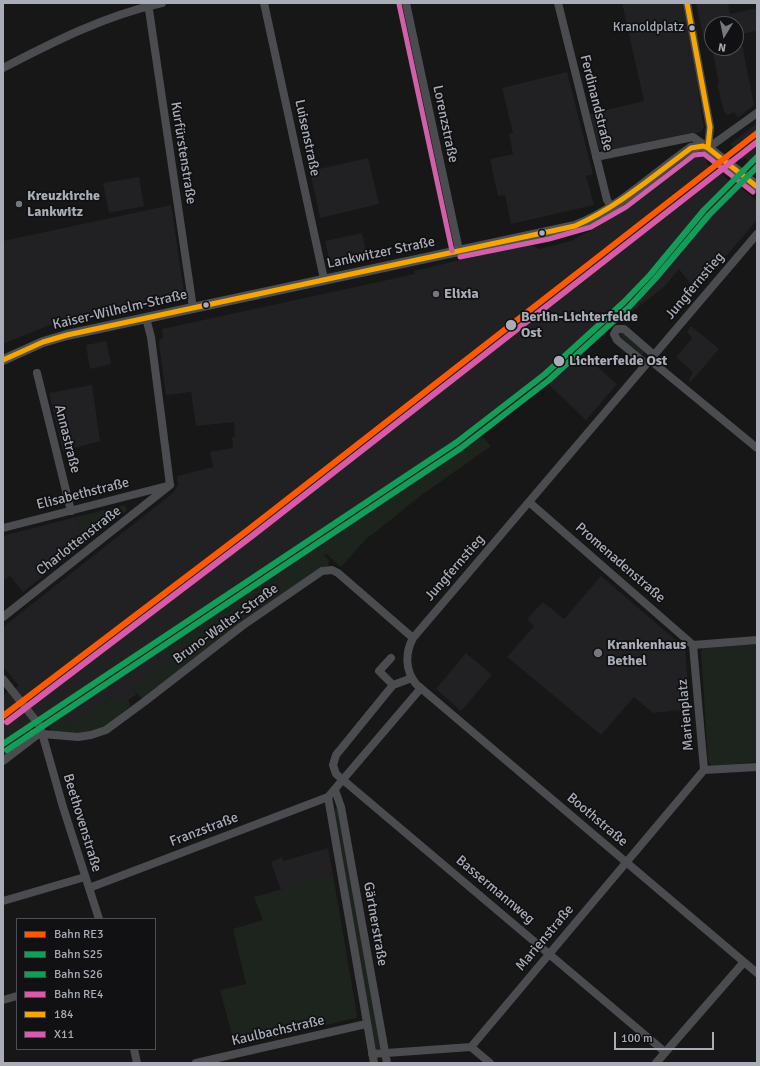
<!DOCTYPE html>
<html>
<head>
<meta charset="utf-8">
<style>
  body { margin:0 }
  #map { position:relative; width:760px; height:1066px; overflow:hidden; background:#171717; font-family:Signika,sans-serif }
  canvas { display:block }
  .frame { position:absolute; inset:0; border:4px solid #a9adb7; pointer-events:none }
  .legend { position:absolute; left:16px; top:918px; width:140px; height:132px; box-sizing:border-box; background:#111113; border:1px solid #4e4f55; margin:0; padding:5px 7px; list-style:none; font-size:12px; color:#a9adb7 }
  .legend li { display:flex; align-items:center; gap:8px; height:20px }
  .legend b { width:20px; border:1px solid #4e4f55 }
  .north { position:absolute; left:704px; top:16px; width:40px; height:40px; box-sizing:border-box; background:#111113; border:1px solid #4e4f55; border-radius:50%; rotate:190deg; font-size:11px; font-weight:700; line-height:16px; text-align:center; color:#a9adb7 }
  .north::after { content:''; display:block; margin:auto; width:14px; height:18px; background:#76787f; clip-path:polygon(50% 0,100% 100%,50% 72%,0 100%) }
  .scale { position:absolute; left:614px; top:1032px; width:100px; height:18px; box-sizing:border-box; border:2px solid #a9adb7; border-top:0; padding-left:5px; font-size:12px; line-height:14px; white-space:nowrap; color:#a9adb7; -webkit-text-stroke:3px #111113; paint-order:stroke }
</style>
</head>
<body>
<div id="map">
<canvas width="760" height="1066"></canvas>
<div class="frame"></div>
<ul class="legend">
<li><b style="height:5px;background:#ff5900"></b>Bahn RE3</li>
<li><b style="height:5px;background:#149c59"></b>Bahn S25</li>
<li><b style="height:5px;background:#149c59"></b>Bahn S26</li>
<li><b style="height:5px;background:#d95aa6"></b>Bahn RE4</li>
<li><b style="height:5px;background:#f7a600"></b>184</li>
<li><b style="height:5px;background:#d25fa9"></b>X11</li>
</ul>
<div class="north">N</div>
<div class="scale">100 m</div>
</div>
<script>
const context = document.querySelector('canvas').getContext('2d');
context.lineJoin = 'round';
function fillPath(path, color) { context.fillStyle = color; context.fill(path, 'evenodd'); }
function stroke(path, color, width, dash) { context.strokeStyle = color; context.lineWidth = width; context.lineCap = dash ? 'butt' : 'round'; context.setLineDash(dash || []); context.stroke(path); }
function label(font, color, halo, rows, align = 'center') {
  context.font = font + ' Signika,sans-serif'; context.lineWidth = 3.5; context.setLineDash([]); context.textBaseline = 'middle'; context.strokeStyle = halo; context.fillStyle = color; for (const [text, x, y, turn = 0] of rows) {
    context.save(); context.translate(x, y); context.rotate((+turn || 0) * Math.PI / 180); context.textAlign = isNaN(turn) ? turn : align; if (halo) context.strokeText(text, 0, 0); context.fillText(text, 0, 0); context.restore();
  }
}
const built = new Path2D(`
  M622,3H683L700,92L699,98L704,127L701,132L605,152L599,149L590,114L644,101Z
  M696,3H728L730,14L757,8V31L740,34L754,105L738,118L734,112L728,115L724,112L717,84L719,83L712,48H736V24H712V45L711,40L704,41Z
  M567,72L593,174L586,176L594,205L511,224L505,195L498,196L490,159L513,154L509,134L513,133L502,88Z
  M757,123V167L756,168L745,158L742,160L735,154L737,153L730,144Z
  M692,155H702L710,159L706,161L713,171L716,168L733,185L735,183L757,201V220L696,291L679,269L664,287L580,352L617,384L586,420L544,380L478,431L479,433L319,540L224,607L160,648L170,661L132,688L137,694L128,700L125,697L116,695L68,726L61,716L50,722L45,719L31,727L33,730L31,734L3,756V695L19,686L3,666V627L173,493L178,485L177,476L213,467L210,452L233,448L232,437H235L234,422L196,426L191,392L166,395L159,344L160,340L163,338L162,329L415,274L414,271L524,245H531L539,249L571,241L599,226Z
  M368,158L379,204L320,218L310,171Z
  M139,177L144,206L109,213L103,183Z
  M171,205L184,291L181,296L47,326L3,344V241Z
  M362,233L367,255L330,263L325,241Z
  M691,326L719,349L690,383L689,379L693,372L676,357L692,338L687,332Z
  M106,341L111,364L90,369L86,345Z
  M92,385L100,441L63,451L49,393Z
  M76,517L83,545L23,592L10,576L3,581V536Z
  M601,576L685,648L690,709L653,713L634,697L601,735L507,657L534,626L527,619L543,602L564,619Z
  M466,653L492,675L461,711L436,689Z
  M328,848L333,875L281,890L271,862L282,857L283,861Z`);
const green = new Path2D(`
  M621,332L644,351L643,354H639L618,336Z
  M479,433L491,446L420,496L378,530L367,538L341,567L326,554L324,555L329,560L328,566L321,568L229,631L142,699L132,688L169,661L159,648L223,606L224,607L319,540Z
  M125,505L127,510L83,545L76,517Z
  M757,644V762L711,766L708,761L701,650L704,648Z
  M116,695C123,694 130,699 130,706L108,725L84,734L53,732L47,725L61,716L68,726Z
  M337,805L381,1049L375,1050L333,814Z
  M333,875L357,1015L356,1018L235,1046L220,990L246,984L233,929L263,920L254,897Z`);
const minor = new Path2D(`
  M148,3L193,308
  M264,3L324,279
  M406,3L459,250
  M558,3L607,200L612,208
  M687,3L710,127L708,148
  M3,68C53,42 106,15 162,3
  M708,148L757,113
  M596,157L693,137L707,147
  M757,234L413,638C405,653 405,670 416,684L757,973
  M146,318L151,337L170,485
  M650,360L757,448
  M646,364L617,340L614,334L617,329H624L654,355
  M37,373L71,511
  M529,502L693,645
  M3,528L167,486
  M3,617L170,485
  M693,645L704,770
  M693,645L757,640
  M391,658L379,671L393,685L336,755L333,765L336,774L665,1052
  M3,679L40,726L63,807L99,919
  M393,685L412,678
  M3,761L37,735L43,734L78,737L91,735L106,730L144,702L242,626L322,571L332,570L338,573L413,638
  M704,770L757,767
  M335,790L341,807L387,1063
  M328,797L374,1063
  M89,888L328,797L421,688
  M3,901L85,877
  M3,1000L17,996
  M471,1047L704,770
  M471,1047L490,1063
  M134,1049L137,1063
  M372,1054L471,1047
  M196,1063L366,1024
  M656,1063L744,962`);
const major = new Path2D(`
  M3,360L43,342L67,335L575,226C619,209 652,175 691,148L703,146L708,148L757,186`);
const bus1 = new Path2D(`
  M687,3L710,127L708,148
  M3,360L43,342L67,335L575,226C618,207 653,176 691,148L703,146L708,148L756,186`);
const bus2 = new Path2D(`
  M399,4L452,251
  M460,257L549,239L591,227L626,207L694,155L704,154L753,192`);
const rail1 = new Path2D(`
  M3,716L248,530L757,133`);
const rail2 = new Path2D(`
  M3,744L457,442L545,374L624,302L650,275L704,210L757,157`);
const rail3 = new Path2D(`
  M7,750L461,448L549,380L629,307L655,279L709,215L757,167`);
const rail4 = new Path2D(`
  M7,722L252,536L757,142`);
const markers = [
  [692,28,3.5,"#a9adb7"],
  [19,204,4,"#76787f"],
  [542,233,3.5,"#a9adb7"],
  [436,294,4,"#76787f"],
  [206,305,3.5,"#a9adb7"],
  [511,325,6,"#a9adb7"],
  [559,361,6,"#a9adb7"],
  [598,653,5,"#76787f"]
];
const busNames = [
  ["Kranoldplatz",684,28]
];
const streetNames = [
  ["Ferdinandstraße",596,103,76],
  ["Lorenzstraße",445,124,78],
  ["Luisenstraße",307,138,78],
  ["Kurfürstenstraße",183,153,81],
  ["Lankwitzer Straße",381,253,-12],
  ["Jungfernstieg",695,286,-50],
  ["Kaiser-Wilhelm-Straße",120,310,-13],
  ["Annastraße",67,439,76],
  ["Elisabethstraße",83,494,-14],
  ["Charlottenstraße",79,541,-38],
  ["Promenadenstraße",620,563,41],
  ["Jungfernstieg",455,568,-49],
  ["Bruno-Walter-Straße",226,624,-36],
  ["Marienplatz",686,715,-95],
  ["Boothstraße",597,820,40],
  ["Beethovenstraße",82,823,73],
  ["Franzstraße",204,830,-21],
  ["Bassermannweg",495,890,40],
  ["Gärtnerstraße",375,924,80],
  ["Marienstraße",545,938,-50],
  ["Kaulbachstraße",278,1031,-13]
];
const poiNames = [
  ["Kreuzkirche",27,196],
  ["Lankwitz",27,212],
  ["Elixia",444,294],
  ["Krankenhaus",607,645],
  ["Bethel",607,661]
];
const stopNames = [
  ["Berlin-Lichterfelde",521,317],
  ["Ost",521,333],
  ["Lichterfelde Ost",569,361]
];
fillPath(built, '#212123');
fillPath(green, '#1d241e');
stroke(minor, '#4b4c50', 8);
stroke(major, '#4d4f52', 10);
stroke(bus1, '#f7a600', 5);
stroke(bus2, '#d25fa9', 5);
stroke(rail1, '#ff5900', 6);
stroke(rail2, '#149c59', 6);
stroke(rail3, '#149c59', 6);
stroke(rail4, '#d95aa6', 6);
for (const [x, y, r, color] of markers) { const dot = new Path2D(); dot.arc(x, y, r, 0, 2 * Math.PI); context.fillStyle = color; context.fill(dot); stroke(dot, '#111113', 1.5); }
label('13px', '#a9adb7', '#111113', busNames, 'right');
label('14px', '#a9adb7', '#111113', streetNames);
label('bold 14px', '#a9adb7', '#111113', poiNames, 'left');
label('bold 14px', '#a9adb7', '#111113', stopNames, 'left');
</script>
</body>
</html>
